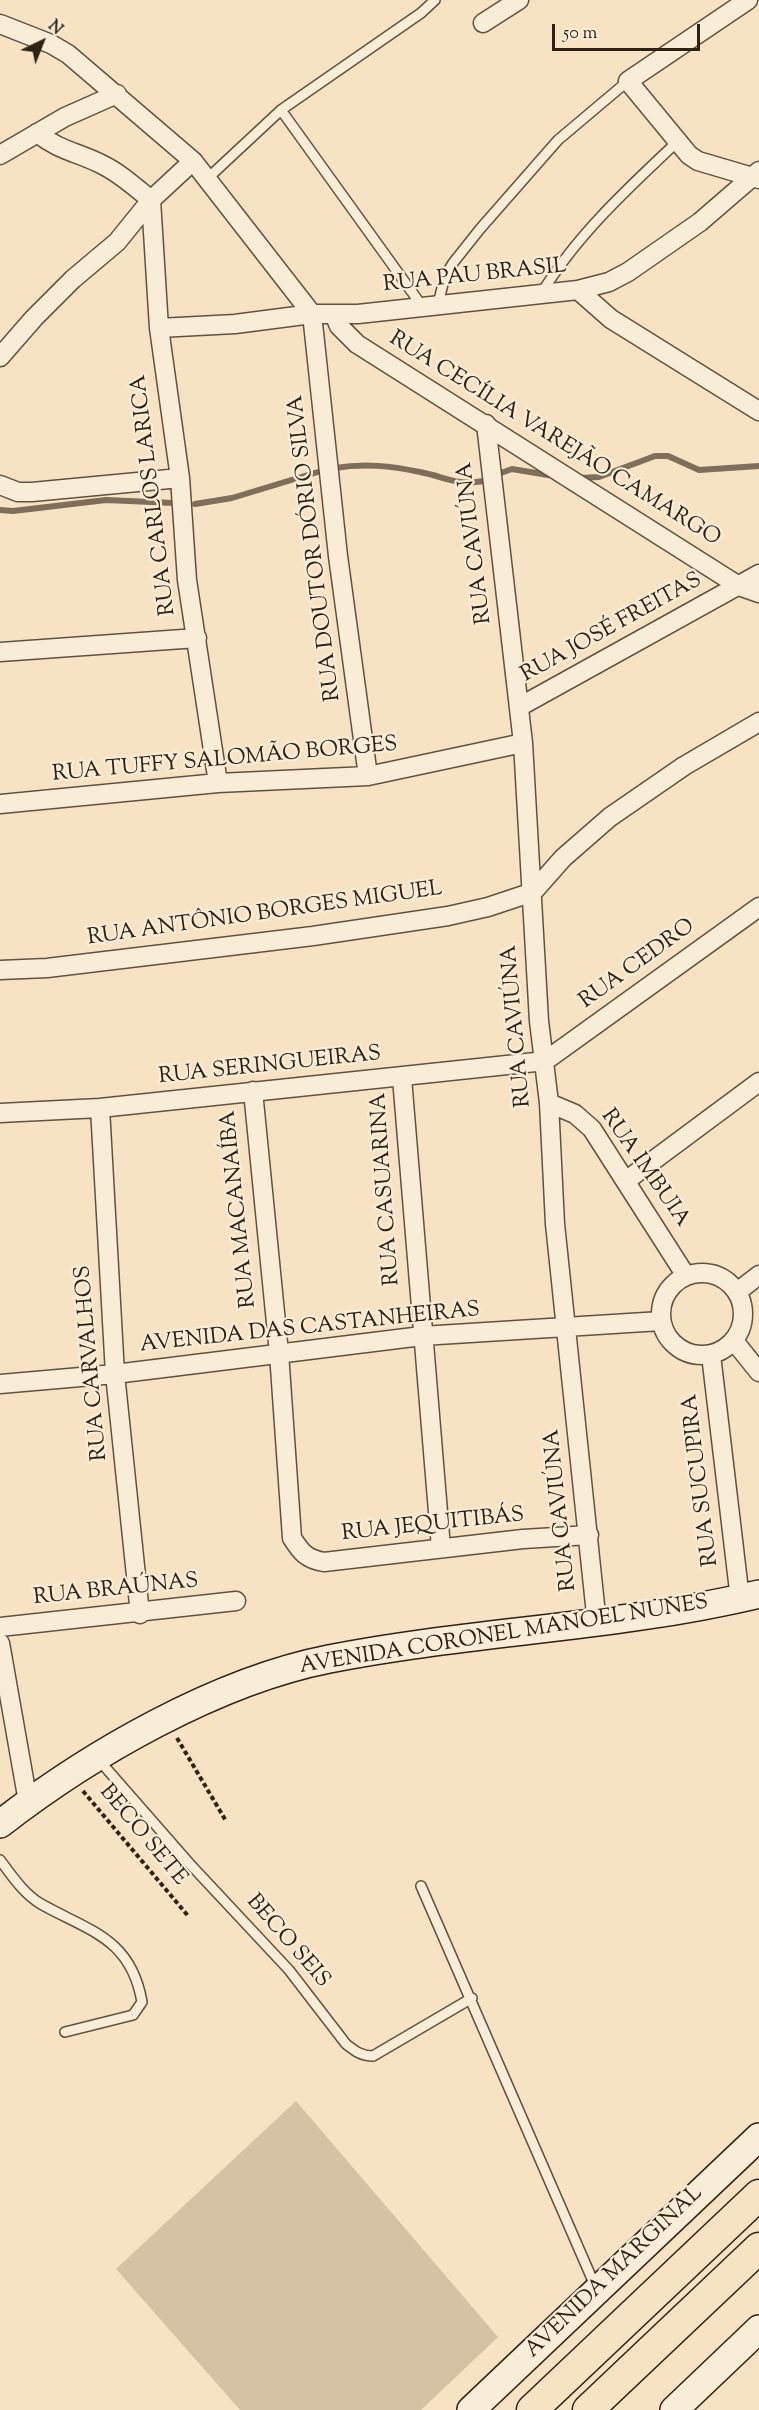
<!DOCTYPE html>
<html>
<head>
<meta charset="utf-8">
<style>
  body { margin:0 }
  #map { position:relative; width:759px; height:2410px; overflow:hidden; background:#f7e3c3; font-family:"Sorts Mill Goudy",serif }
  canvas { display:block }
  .north { position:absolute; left:12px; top:12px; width:60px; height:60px; -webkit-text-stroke:4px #faedd8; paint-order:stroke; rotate:43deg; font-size:16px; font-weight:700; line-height:24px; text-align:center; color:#2f2114 }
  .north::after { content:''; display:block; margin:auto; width:21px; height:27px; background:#2f2114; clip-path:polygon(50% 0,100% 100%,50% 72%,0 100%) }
  .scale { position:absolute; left:552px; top:24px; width:148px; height:27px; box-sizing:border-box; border:3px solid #2f2114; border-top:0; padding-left:8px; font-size:18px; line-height:21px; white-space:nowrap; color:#2f2114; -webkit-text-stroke:4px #faedd8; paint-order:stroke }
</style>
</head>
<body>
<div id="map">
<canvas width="759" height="2410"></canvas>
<div class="north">N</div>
<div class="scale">50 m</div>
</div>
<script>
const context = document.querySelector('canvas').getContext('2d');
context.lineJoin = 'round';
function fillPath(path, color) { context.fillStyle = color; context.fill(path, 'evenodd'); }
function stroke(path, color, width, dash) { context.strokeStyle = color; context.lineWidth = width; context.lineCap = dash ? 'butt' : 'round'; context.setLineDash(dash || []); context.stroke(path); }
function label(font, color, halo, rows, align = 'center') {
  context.font = font + ' "Sorts Mill Goudy",serif'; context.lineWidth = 4.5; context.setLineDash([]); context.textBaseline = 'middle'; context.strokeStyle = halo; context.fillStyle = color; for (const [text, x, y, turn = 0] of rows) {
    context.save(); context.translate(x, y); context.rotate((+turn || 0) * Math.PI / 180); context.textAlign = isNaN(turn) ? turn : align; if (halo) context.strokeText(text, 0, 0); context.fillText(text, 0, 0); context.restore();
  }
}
const green = new Path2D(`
  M296,2101L498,2337L421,2410H240L116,2269Z`);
const stream = new Path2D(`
  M335,468C365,463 391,466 420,472C446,477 456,486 484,481
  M495,475L512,469L554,476
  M580,478L599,477L655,456H668L699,470L759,466
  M195,504L232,498L321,471
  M0,510L13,511L106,500L174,503`);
const path = new Path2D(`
  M177,1738L226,1821
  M83,1791L189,1917`);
const lane = new Path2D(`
  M281,110L422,306
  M208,178L281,110L421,13L435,0
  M541,294C576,236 627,189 677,142
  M438,304L445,276L453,263L480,229L558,140L628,81
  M98,1759L189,1863L289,1970L346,2044C355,2051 361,2056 373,2056L472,1998
  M0,1860C12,1876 24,1894 41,1904C89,1931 131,1938 142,2002L133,2015L65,2032
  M421,1886L596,2288`);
const street = new Path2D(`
  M748,0L628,81L689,155L698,161L759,179
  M483,23L519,0
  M0,24L51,44L68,54L193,161L312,314L338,556L368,776
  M37,133C60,151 77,152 101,164C120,173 135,187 151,200
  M0,155L65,117L117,94
  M151,200L159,328L180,478L187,580L218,783
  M578,290L611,319L759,411
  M334,314L339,326L357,344L739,586L759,593
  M159,328L235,324L312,314H358L578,290L609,282L628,272L700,222L759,171
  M0,357L34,318L73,279L117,242L151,200L193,161
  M486,424L523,743L539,1021L549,1103L555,1224L597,1624
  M0,485L18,492H32L180,478
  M0,652L197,638
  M519,707L759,574
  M0,804L218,783L368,776L523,743
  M0,970L47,968L313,936L448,916L488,907L533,892L563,858L610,817L684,766L759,722
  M402,1078L441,1548
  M253,1091L279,1353L292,1538C301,1552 306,1559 324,1562L523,1539L589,1535
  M549,1103L575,1114L592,1129L686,1276
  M100,1108L115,1374L140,1614
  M0,1113L100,1108L545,1061L759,907
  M627,1180L759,1082
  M661 1314a41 41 0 1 1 82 0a41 41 0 1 1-82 0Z
  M737,1292L759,1275
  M734,1341L759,1372
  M711,1355L740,1599
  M0,1384L115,1374L422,1336L661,1321
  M0,1627L236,1601
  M0,1643L28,1802`);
const secondary = new Path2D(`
  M0,1824C90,1754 217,1681 329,1659C471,1631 617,1628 759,1594
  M471,2410L759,2137
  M674,2410L759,2329`);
const primary = new Path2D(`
  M532,2410L759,2195
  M588,2410L759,2248`);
const streetNames = [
  ["RUA PAU BRASIL",475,277,-6],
  ["RUA CECÍLIA VAREJÃO CAMARGO",554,440,32],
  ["RUA CARLOS LARICA",155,495,-97],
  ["RUA CAVIÚNA",476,543,-97],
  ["RUA DOUTOR DÓRIO SILVA",316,548,-97],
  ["RUA JOSÉ FREITAS",612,629,-29],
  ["RUA TUFFY SALOMÃO BORGES",225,761,-5],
  ["RUA ANTÔNIO BORGES MIGUEL",265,915,-8],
  ["RUA CEDRO",638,965,-36],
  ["RUA CAVIÚNA",518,1026,-95],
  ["RUA SERINGUEIRAS",270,1067,-6],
  ["RUA IMBUIA",644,1169,55],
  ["RUA CASUARINA",387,1189,-94],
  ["RUA MACANAÍBA",240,1209,-96],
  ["AVENIDA DAS CASTANHEIRAS",310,1329,-6],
  ["RUA CARVALHOS",93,1363,-95],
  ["RUA SUCUPIRA",702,1480,-97],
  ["RUA CAVIÚNA",562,1510,-96],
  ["RUA JEQUITIBÁS",433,1526,-6],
  ["RUA BRAÚNAS",116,1591,-6],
  ["AVENIDA CORONEL MANOEL NUNES",504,1636,-9],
  ["BECO SETE",142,1836,50],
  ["BECO SEIS",287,1942,49],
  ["AVENIDA MARGINAL",615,2273,-44]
];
fillPath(green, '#d5c2a5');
stroke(stream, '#7e6e5a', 6);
stroke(lane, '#615240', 12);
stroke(street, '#615240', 21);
stroke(secondary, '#2f2114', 30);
stroke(primary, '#2f2114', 33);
stroke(path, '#2f2114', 4, [4.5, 3]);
stroke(lane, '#faedd8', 9);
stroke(street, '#faedd8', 18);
stroke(secondary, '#faedd8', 27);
stroke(primary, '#f7e3c3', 30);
label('22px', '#2f2114', '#faedd8', streetNames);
</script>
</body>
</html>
